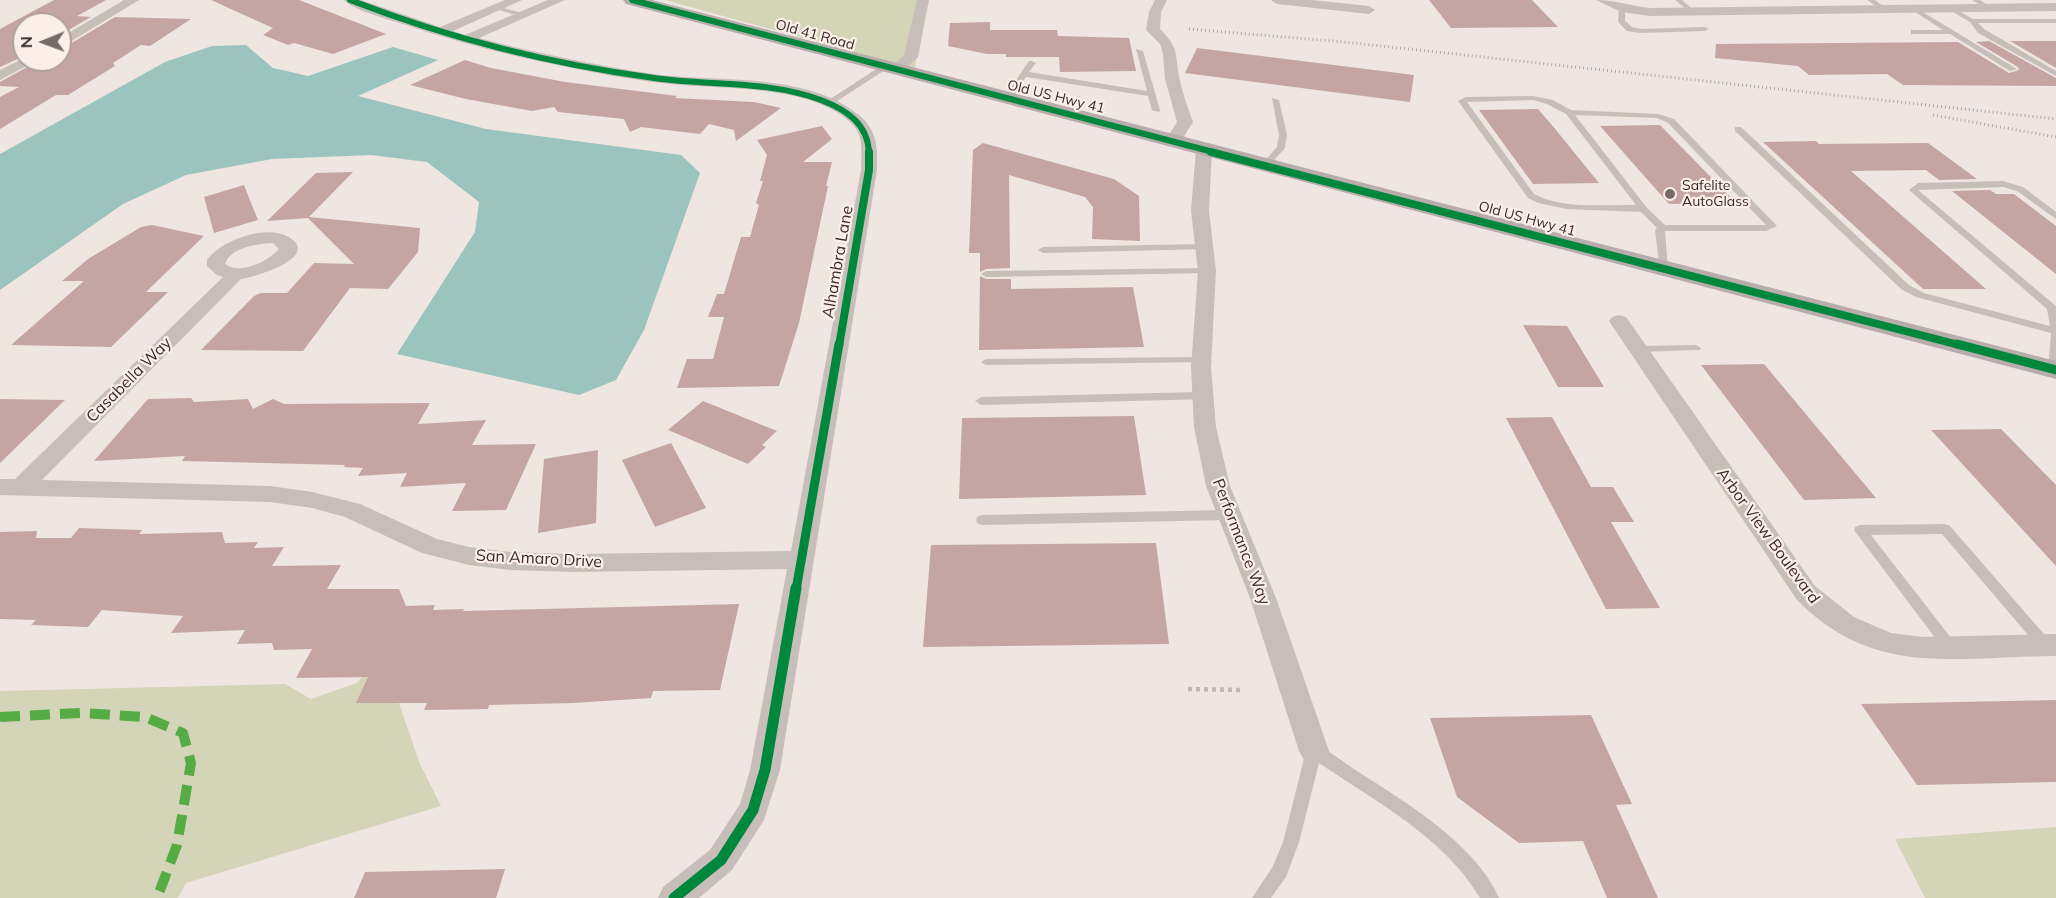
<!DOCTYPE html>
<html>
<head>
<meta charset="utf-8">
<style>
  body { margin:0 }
  #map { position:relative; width:2056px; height:898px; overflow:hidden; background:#efe6e1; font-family:Mulish,sans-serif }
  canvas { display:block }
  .north { position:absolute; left:12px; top:12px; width:60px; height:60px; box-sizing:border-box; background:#fcefe8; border:2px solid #aea09b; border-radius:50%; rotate:269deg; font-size:16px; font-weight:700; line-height:24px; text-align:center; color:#392a27 }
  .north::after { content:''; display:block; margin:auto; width:21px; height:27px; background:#796c68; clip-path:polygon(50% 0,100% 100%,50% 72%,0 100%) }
</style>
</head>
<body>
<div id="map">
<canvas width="2056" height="898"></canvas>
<div class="north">N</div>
</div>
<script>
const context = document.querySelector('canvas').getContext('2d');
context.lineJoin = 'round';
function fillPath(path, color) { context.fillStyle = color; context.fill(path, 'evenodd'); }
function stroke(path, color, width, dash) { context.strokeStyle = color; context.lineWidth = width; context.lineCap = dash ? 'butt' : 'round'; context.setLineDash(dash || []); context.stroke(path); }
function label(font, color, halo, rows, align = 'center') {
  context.font = font + ' Mulish,sans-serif'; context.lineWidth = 4.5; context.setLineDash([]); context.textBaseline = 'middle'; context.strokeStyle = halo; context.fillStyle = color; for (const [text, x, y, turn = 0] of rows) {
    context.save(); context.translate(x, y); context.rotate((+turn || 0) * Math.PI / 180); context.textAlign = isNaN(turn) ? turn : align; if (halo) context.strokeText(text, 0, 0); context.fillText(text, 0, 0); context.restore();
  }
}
const green = new Path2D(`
  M665,0H920L923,16L915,69Z
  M382,654L420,764L441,806L186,883L178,898H0V691L285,684L311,699L357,683Z
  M2056,827V898H1925L1895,839Z`);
const water = new Path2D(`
  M246,45L273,68L308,76L393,47L438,60L358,96L486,129L681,155L700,173L644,330L616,380L579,395L397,354L475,232L479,202L427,162L371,155L272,159L186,175L123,204L0,290V154L165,62L212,46Z`);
const building = new Path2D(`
  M54,0H106L77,16L91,17L60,35V24H24V56L0,67V29Z
  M211,0H299L386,34L333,54L294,43L288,45L263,35L273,28Z
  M1429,0H1532L1558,27L1451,28Z
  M115,17L191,19L150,46L141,45L113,63L115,66L68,95H56L0,129V97L19,87L0,86V82L40,60H60V50Z
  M990,22V30H1057L1058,36L1129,38L1136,71L1060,72L1059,57H1006V54H987L948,46L950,23Z
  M1989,41L2056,78V86L1903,85L1887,74L1809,75L1798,66L1715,58L1716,44L1958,42L2009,73L2019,70L2018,67L1976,42Z
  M2010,41H2056V68Z
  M1197,48L1414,75L1410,102L1185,73Z
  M465,60L491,68L565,82L677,96L675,98L754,102L781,108L736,141L734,130L709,124L700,134L641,127L630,132L624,119L558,112L554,107L532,111L466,99L410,85Z
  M1538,109L1556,130L1599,183L1533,184L1479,110Z
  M1660,125L1736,203L1669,204L1600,126Z
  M822,126L832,139L803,162H832L826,186H828L799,323L779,386L677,388L687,359H713L724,317H708L717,294H724L741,237H750L759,205L756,203L763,181H760L767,155L757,140Z
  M1816,141L1819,144L1928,143L1977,179L1939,180L1926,170L1851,171L1986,289H1923L1763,142Z
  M983,143L1114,179L1139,196L1140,241L1092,239L1093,207L1085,197L1009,175L1010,268L986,269L980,272V253H969L973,150Z
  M353,172L309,217L420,228L418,252L388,289L350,288L303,351L201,350L254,296L261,293H287L314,263L354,264L308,218L267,221L316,173Z
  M244,185L258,220L214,233L204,197Z
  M1990,190L1996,194H2014L2056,226V274L1952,191Z
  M152,225L204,236L146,292H168L111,347L11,345L84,281H62L88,259L141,227Z
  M980,276L986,279H1011V289L1133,287L1144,347L979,350Z
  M1523,325L1567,326L1604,387H1558Z
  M1764,364L1876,498L1804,500L1701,365Z
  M191,398L194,402L248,399L253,409L273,399L284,404L430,403L418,424L486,420L472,445L536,444L506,510L452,511L466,483L400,487L407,473L358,476L363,468L344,467L345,465L182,461L185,456L94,461L148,399Z
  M0,399L65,400L0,463Z
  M703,401L777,431L762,445L766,447L748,464L668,430Z
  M1134,416L1146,495L959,499L962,418Z
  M1552,417L1591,487H1613L1634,522H1611L1660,608L1606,609L1506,418Z
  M2001,429L2056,485V566L1931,430Z
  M671,443L706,508L655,527L622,460Z
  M598,450L596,523L538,533L544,459Z
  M79,528L142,530L139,534L222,532L225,543L258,542L254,548L284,547L272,566L341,565L327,589H399L406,606L435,605L433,610L464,609L463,611L739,604L720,690L653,691L651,698L573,703L489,705L488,709L424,710L427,703H356L368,677L296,678L312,649L274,650L272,643L237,644L245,630L171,633L183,616L102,610L88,627L31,625L36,620L0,619V532L37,531L36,538H71Z
  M1156,543L1169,644L923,647L931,545Z
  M2056,700V782L1917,785L1861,704Z
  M1591,715L1632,804L1616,805L1658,898H1607L1583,841L1519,843L1457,797L1430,718Z
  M505,869L496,898H354L365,872Z`);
const path = new Path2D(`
  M1188,689L1240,690`);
const lane = new Path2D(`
  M1675,0H1682L1695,11L1690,12Z
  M1867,0H1875L1887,9L1882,10Z
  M1972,0H1980L1992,8L1987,9Z
  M497,6L525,14L526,15L523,17L495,9V7Z
  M1622,6L1625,8V21L1632,27L1641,29L1705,27L1709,29L1705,31L1641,33L1627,31L1618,22L1619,8Z
  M1948,7H1952L1973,19H2056V23H1978L1984,29L2056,71V76L1978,33L1970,22L1948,9Z
  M1912,8H1916L2017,69L2010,71L1950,34H1911V30H1943L1912,10Z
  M1136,49L1143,51L1160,110L1159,112L1152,110L1148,96L1026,77L1010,101L1003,99L1029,61H1032L1036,63L1029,72L1147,91Z
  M881,66L888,68L831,105L824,103Z
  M1533,96L1553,100L1571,110L1658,114L1674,119L1777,226L1766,231H1665L1668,268L1663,271L1660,270L1655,230L1657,228L1641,212L1567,209L1538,203L1528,198L1458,101L1466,97ZM1533,100L1547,104L1566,114L1636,205C1602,204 1565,210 1534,194L1467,102ZM1575,115L1657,118L1668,123L1766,225H1665L1647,208Z
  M1272,98L1279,100L1287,135L1285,148L1268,167L1265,168L1261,165L1277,147L1279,135Z
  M1735,127H1741L1909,285L1924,293L2050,326L2047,309L1909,190L1918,183L2003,181L2023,187L2056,212V219L2017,191L2003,187L1918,190L2056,306V373L2050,372L2048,370L2051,333L1916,297L1901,289L1735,131Z
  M1204,244L1209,247L1207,249L1043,253L1038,250L1043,247Z
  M1207,268L1212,271L1211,273L986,277L981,274L986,271Z
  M1696,345L1701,348L1700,350L1637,352L1632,349L1637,346Z
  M1201,357L1206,360L1205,362L986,365L981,362L986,359Z
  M1202,392L1206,393L1208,396L1206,399L981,405L975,401L981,397Z
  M1228,510L1233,512L1234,515L1233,518L1228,520L982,525L977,523L976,520L977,517L982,515Z
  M1945,524L1950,526L2050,641L2052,645L2050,649L2045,651L2040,649L1942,534L1871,535L1955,643L1957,647L1955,651L1950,653L1945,651L1854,530L1855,527L1860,525Z
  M1314,744C1329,750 1343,762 1357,771C1405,802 1475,843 1499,898H1480C1445,838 1375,801 1319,763L1299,842L1286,877L1271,898H1252L1273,866L1283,842L1306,751L1309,746Z`);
const street = new Path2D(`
  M124,0H139L60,48V38Z
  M344,0H361L440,27L505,0H522L453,31L465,35L548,0H565L479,38C536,53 595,65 653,74C718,83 807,71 860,116C877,130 878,149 877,170L780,770L764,820L732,870L699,898H658L663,887L710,850L740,804L750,770L787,569L573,572L510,570L469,565L422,553L345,517L312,508L270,502L0,495V479H15L223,277L217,275L207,266V260C222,239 273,221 294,241C314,260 251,278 241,279L42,480L270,486L312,492L360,504L437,539L469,547L510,552L573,554L791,551L861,170C861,156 864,137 854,126C818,86 730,89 681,85C658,83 636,80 613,76C543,63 473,48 406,25C391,20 354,11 344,0ZM273,243L279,249C267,262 241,275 225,264C231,247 257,244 273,243Z
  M917,0H929L918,57L900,73H890L888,70L904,55Z
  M1155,0H1167L1161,12L1160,29C1181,50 1174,55 1180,81C1183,95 1188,108 1193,122L1179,144L1173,146L1165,141L1177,122L1165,79L1163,54L1160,44L1146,30L1149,12Z
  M1271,0H1312L1369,6L1375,10L1369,14L1277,4Z
  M1596,0C1615,0 1631,6 1650,8L2056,3V11L1650,16L1621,12Z
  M24,58V60H38L0,80V70Z
  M1204,144L1212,149L1209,211L1216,271L1211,367L1216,427L1230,486L1276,598L1329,751L1324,760L1314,764L1304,760L1299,751L1250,598L1206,486L1194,427L1191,367L1198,271L1191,211L1196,149Z
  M1619,315L1626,317L1815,586L1854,617L1891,633L1923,637L2056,634V656C1956,656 1875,679 1797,600L1609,321L1612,317Z`);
const secondary = new Path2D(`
  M623,0H652L2056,361V379L626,4Z`);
const rail = new Path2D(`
  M1189,29L1344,42L2056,119
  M1933,115L2056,137`);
const quiet = new Path2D(`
  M0,717L82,713L145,717L183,733L191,763L177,845L157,898`);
const cyclewayFar3 = new Path2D(`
  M350,0C448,38 550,64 654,78C710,86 767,80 821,100C847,110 868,124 869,153
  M632,0L1217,153`);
const cyclewayFar2 = new Path2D(`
  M1211,152L1963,346
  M839,346L869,170V152`);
const cyclewayFar1 = new Path2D(`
  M1957,344L2056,370
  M796,590L839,344`);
const cycleway = new Path2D(`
  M674,898L721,860L753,810L765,770L796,588`);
const markers = [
  [1670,194,6,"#796c68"]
];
const farStreetnames = [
  ["Old 41 Road",815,35,15],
  ["Old US Hwy 41",1056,97,14],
  ["Old US Hwy 41",1527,219,15]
];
const farPoinames = [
  ["Safelite",1682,186],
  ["AutoGlass",1682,202]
];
const streetNames = [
  ["Alhambra Lane",838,262,-80],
  ["Casabella Way",129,380,-45],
  ["Arbor View Boulevard",1768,536,54],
  ["Performance Way",1241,542,69],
  ["San Amaro Drive",539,559,3]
];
fillPath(green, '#d4d4b9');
fillPath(water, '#9ac4bd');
fillPath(building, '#c4a5a1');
stroke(path, '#c0b6b2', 4.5, [4, 4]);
fillPath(lane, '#c8beb9');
fillPath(street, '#c8beb9');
fillPath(secondary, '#b8adaa');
stroke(rail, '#afa7a4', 3, [1, 3]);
stroke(quiet, '#55ab44', 10, [20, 10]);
stroke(cyclewayFar3, '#00873e', 6);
stroke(cyclewayFar2, '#00873e', 8);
stroke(cyclewayFar1, '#00873e', 9);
stroke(cycleway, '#00873e', 11);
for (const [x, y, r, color] of markers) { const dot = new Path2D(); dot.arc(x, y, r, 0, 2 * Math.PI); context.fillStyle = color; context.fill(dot); stroke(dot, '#fcefe8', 2); }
label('14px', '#392a27', '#fcefe8', farStreetnames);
label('14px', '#392a27', '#fcefe8', farPoinames, 'left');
label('16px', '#392a27', '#fcefe8', streetNames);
</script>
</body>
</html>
